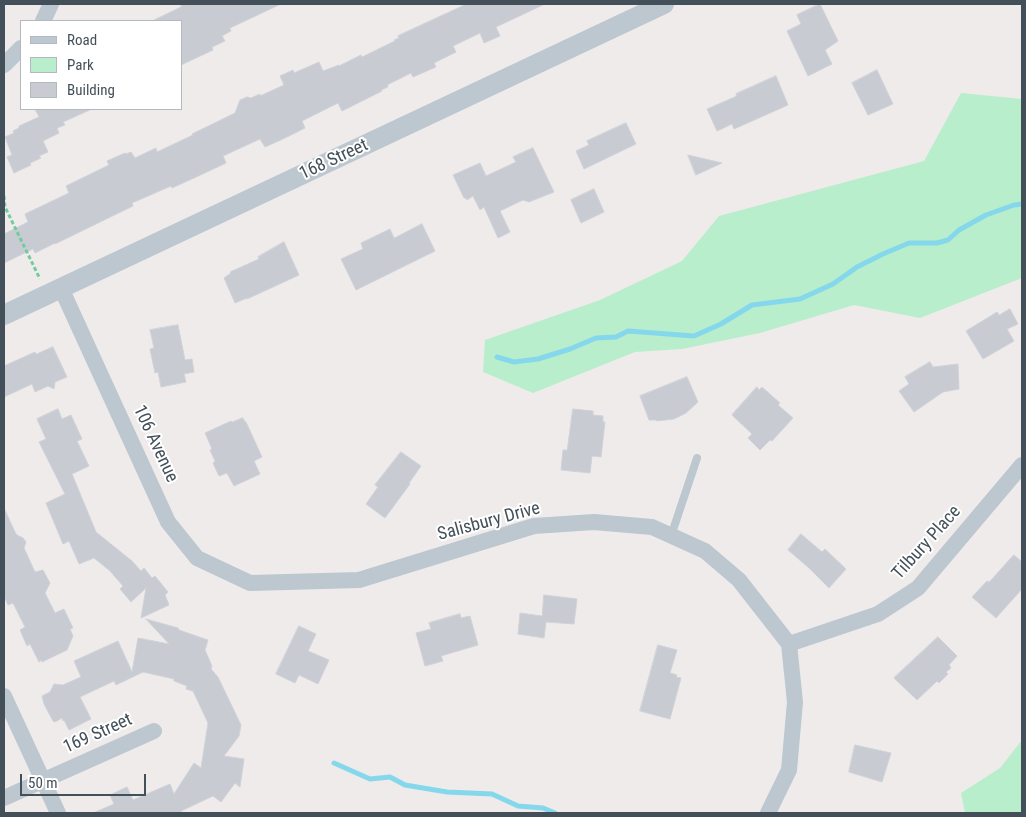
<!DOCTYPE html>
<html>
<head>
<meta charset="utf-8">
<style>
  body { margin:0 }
  #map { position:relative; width:1026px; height:817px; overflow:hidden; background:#efebeb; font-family:"Roboto Condensed",sans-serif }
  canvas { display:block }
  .frame { position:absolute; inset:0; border:5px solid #445059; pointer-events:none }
  .legend { position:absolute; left:20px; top:20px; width:162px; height:90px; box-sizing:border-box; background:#fff; border:1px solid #b4b9bd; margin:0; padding:6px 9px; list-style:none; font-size:15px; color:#445059 }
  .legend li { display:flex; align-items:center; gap:10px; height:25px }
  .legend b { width:25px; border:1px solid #b4b9bd }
  .scale { position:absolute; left:20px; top:774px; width:126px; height:22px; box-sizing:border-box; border:2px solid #445059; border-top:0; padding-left:6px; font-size:15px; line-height:18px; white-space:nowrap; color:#445059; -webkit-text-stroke:4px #fff; paint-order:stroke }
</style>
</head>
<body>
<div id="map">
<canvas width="1026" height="817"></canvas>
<div class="frame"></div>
<ul class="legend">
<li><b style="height:6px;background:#bcc7cf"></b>Road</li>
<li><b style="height:14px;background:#b8eecc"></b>Park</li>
<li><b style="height:14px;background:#c8cbd1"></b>Building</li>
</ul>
<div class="scale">50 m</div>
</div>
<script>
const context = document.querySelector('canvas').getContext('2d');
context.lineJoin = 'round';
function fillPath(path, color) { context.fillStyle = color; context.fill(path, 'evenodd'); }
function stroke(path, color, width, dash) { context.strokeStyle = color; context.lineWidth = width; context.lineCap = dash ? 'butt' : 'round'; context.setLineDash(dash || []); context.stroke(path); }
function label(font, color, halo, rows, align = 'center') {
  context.font = font + ' "Roboto Condensed",sans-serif'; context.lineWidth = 4; context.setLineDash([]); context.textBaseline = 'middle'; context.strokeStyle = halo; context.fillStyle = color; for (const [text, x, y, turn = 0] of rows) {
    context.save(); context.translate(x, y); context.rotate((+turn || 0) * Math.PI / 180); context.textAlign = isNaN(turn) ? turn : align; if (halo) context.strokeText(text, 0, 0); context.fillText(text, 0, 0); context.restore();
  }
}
const green = new Path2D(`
  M961,93L1022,99V278L920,318L854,305L760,333L682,349L635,352L533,393L483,372L485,340L600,300L682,261L719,216L924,161Z
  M1022,740V813H965L961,793L1000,768Z`);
const stream = new Path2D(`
  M497,357L514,362L538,359L570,349L596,338L616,337L628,331L694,336L721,324L752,305L800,299L833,284L857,267L883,254L909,243H937L948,240L959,230L986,215L1014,205L1022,204
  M334,763L370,779L390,777L405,785L447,792L492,794L518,806L543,808L555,813`);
const building = new Path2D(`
  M181,4H281L230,28L231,31L222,36L225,41L212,47L213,50L181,65V21H152L181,7Z
  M467,4H545L496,27L500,36L484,43L480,33L453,46L456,52L434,63L436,67L413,77L411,73L387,85L388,87L381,90L382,91L342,111L338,103L302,121L305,128L283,139L265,147L260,139L223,156L226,163L194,178L172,188L171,186L132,203L133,206L55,244V243L35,253L33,249L4,263V234L28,222L25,214L69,193L66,186L109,165L107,161L125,153L126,154L131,152L135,158L156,148L157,152L193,135L192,134L235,113L240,100L247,97L251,98L260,94V96L284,85L280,76L293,70L294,73L319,62L323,71L339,65V66L361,55L362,57L395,41L394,40L399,38L398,36Z
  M820,4L838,41L825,50L832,64L808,76L787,31L801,24L797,15Z
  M877,70L893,104L868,115L852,83Z
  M776,76L788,105L734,129L732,124L717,131L707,109L737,96L736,94Z
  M35,109H92L63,122L65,125L57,128L59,133L43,141L48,152L39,156L41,158L30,163L31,165L14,173L7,157L12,155L5,137L14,133L13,131L19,128V126L39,117Z
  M626,123L636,144L584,169L576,151L589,145L587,141Z
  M533,148L554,192L529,202L523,200L500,211L510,232L498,238L484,207L480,210L473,196L467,200L466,198H464L453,175L480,163L486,176L516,162L513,157Z
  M688,155L722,163L696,175Z
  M594,189L604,212L581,223L571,200Z
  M422,224L435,251L356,290L341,259L363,249L361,243L390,229L394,238Z
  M284,242L299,275L247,299V298L235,303L224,278L231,273L230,272L259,259L258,257Z
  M1010,309L1018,324L1007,329L1014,341L983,359L966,331L997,312L999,315Z
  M178,325L185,360L192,359L194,372L184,374L186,382L161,387L158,372L155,373L150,349L154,348L150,330Z
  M53,347L67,377L55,382L54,389L48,386L35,392L32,384L4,397V366L35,352L36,354Z
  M930,362L933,367L958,364L959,389L943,392L914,412L899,391L909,384L905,377Z
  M687,377L698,402L686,413L674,419L657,421L656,420H649L640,396Z
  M757,387L759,390L762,387L780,403L778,405L793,418L772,441L770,440L760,450L748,438L752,434L732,415Z
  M58,409L62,419L71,415L82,439L77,441L89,466L72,474L96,532L132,561L141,571L144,568L152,578L155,576L168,592L165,595L169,605L141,618L146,588L131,602L120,589L123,586L110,571L94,558L79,564L69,541L63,544L46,503L65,494L39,442L46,439L37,419Z
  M573,409L593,411V415L603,416V422H605L601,457L592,456L590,473L561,470L563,450H567Z
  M243,418L245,422H246L262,457L254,461L260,474L234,486L227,473L219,476L213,463L215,461L210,450L212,449L205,433L231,421L232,422Z
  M401,452L421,466L409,483L410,484L385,518L366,504L378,487L375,485Z
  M4,508L15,532L17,535L23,538L26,542L24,548L35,572L43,570L50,583L45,593L55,613L64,609L73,628L70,629L73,636L67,650L42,662V660L39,662L30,644L27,646L20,630L25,627L13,603L8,605L4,596Z
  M801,534L822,552L825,549L846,569L829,588L809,568L788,550Z
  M1014,555L1022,562V589L996,618L972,597L987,581L989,582Z
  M544,595L577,599L574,624L546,622L544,638L518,634L520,613L542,616Z
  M460,614L461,618L470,616L478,645L441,656L443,661L425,666L416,633L431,629L429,623Z
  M146,619L178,628L179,630L208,640L205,650L212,666L211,669L218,677L241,725L239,736L224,756L244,759L240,787L235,783L221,802L213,796L181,811L183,813H93L114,804L110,795L127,787L133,800L170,784L174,794L194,763L201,768L208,723L193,691L186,689L187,686L174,681V679L143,672L116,685L114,681L80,697L91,719L69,730L64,720L63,721L62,718L55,722L53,721L44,704L42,696L50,692L54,684L63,685L81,677L74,661L118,641L132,672L138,638L169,644Z
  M299,626L316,634L308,651L329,660L318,684L299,675L295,683L276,674Z
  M938,637L957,656L949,665L951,668L946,672L948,674L939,683L937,681L917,700L894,678Z
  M658,645L677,650L670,673L677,675L676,677L681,678L670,719L640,711Z
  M855,745L891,753L882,782L849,772Z`);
const path = new Path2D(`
  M4,196L5,207L40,279`);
const service = new Path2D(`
  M671,536L697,458`);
const minor = new Path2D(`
  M43,21L51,4
  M4,65L21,48
  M61,288L168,522L197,558L250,583L359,580L534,526L594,522L652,527L705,551L739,580L789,644L795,702L789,770L768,813
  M789,644L878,614L918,588L1022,465
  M4,696L58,813
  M4,798L154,731`);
const tertiary = new Path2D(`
  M4,315L664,4`);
const streetNames = [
  ["168 Street",334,160,-25],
  ["106 Avenue",155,444,65],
  ["Salisbury Drive",489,522,-15],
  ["Tilbury Place",927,543,-48],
  ["169 Street",98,734,-24]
];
fillPath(green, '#b8eecc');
stroke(stream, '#85d8eb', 5);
fillPath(building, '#c8cbd1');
stroke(building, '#cfd2d8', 1);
stroke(path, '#70cc9d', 3, [4, 2.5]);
stroke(service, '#bcc7cf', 8);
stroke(minor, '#bcc7cf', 16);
stroke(tertiary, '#bcc7cf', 20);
label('18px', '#445059', '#fff', streetNames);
</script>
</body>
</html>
